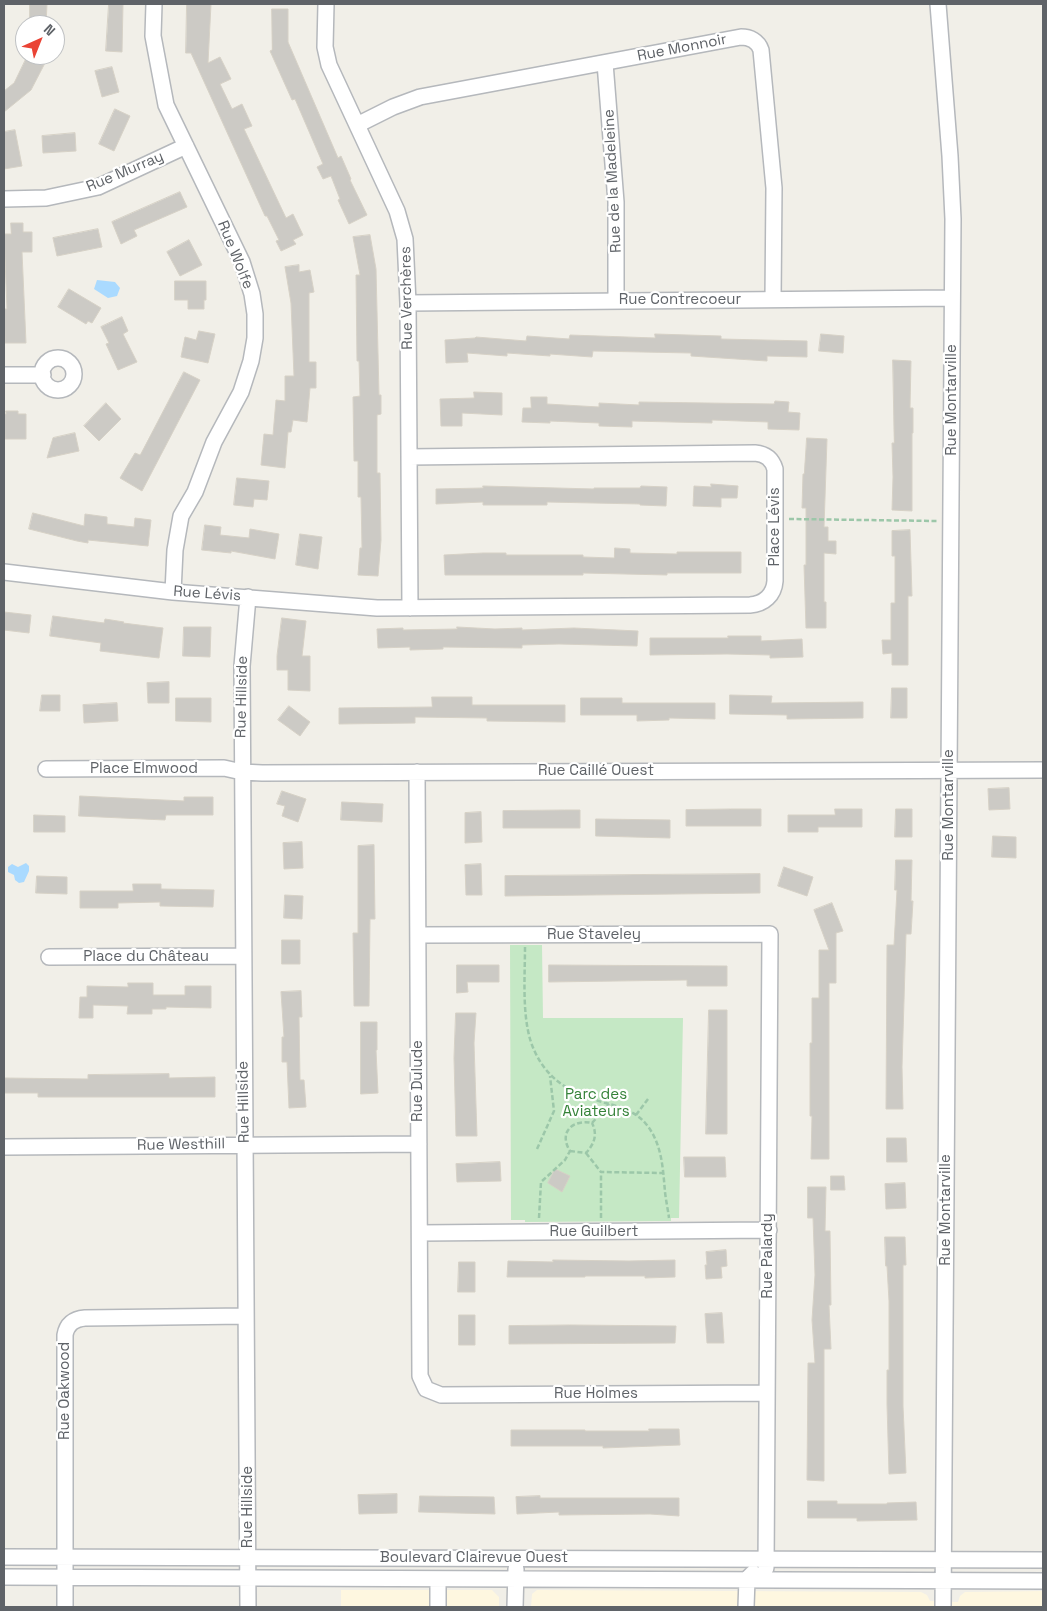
<!DOCTYPE html>
<html>
<head>
<meta charset="utf-8">
<style>
  body { margin:0 }
  #map { position:relative; width:1047px; height:1611px; overflow:hidden; background:#f1efe8; font-family:"Space Grotesk",sans-serif }
  canvas { display:block }
  .frame { position:absolute; inset:0; border:5px solid #5f6368; pointer-events:none }
  .north { position:absolute; left:15px; top:15px; width:50px; height:50px; box-sizing:border-box; background:#fff; border:1px solid #bfc1c3; border-radius:50%; rotate:44deg; font-size:14px; font-weight:700; line-height:20px; text-align:center; color:#5f6368 }
  .north::after { content:''; display:block; margin:auto; width:18px; height:22px; background:#ea4335; clip-path:polygon(50% 0,100% 100%,50% 72%,0 100%) }
</style>
</head>
<body>
<div id="map">
<canvas width="1047" height="1611"></canvas>
<div class="frame"></div>
<div class="north">N</div>
</div>
<script>
const context = document.querySelector('canvas').getContext('2d');
context.lineJoin = 'round';
function fillPath(path, color) { context.fillStyle = color; context.fill(path, 'evenodd'); }
function stroke(path, color, width, dash) { context.strokeStyle = color; context.lineWidth = width; context.lineCap = dash ? 'butt' : 'round'; context.setLineDash(dash || []); context.stroke(path); }
function label(font, color, halo, rows, align = 'center') {
  context.font = font + ' "Space Grotesk",sans-serif'; context.lineWidth = 4.5; context.setLineDash([]); context.textBaseline = 'middle'; context.strokeStyle = halo; context.fillStyle = color; for (const [text, x, y, turn = 0] of rows) {
    context.save(); context.translate(x, y); context.rotate((+turn || 0) * Math.PI / 180); context.textAlign = isNaN(turn) ? turn : align; if (halo) context.strokeText(text, 0, 0); context.fillText(text, 0, 0); context.restore();
  }
}
const commercial = new Path2D(`
  M341,1590H492L499,1597V1607H341Z
  M537,1590L921,1592L927,1595L930,1601L958,1602L960,1596L965,1592L1043,1591V1607H531L532,1594Z`);
const green = new Path2D(`
  M510,945H542L543,1018H683L679,1218H671V1221L525,1222V1220H511Z`);
const water = new Path2D(`
  M97,280L115,282L120,288L117,296L108,298L94,289Z
  M26,863L29,866V871L24,882L19,883L15,880L14,875L8,872V867L12,864L18,867Z`);
const building = new Path2D(`
  M30,4H47L46,25H30Z
  M109,4H123L122,52L106,51Z
  M187,4H211L208,63L220,57L231,79L220,84L232,109L242,104L252,126L244,129L286,218L293,214L303,235L293,240L296,244L281,251L276,241L279,240L267,216H265L191,53H186Z
  M272,9H288V42L338,158L341,156L351,179L350,180L367,215L349,224L338,200L340,199L331,176L323,179L317,167L323,164L295,99L292,100L270,51L272,50Z
  M28,55L45,63L31,90L4,112V91L14,83Z
  M112,67L119,92L102,97L95,71Z
  M115,109L130,116L114,151L99,144Z
  M15,130L22,166L4,169V132Z
  M75,133L76,151L43,153L42,136Z
  M180,192L187,207L134,230L137,236L121,244L112,222Z
  M11,223H23V232H32V252H22L26,343H5L4,309H7L4,234H11Z
  M98,229L102,247L57,256L53,238Z
  M370,235L376,269L379,395H381V414L377,415V473H380L381,540L378,576L358,575L360,548H362L361,497H358V461H354L353,397L360,396L359,361H357L356,275H360L353,237Z
  M189,240L202,265L180,276L167,252Z
  M299,265V272L310,270L314,292L309,293V362H316V388H310L307,422L293,420L291,432H288L285,468L261,465L264,434L273,435L276,400L285,401V376H294L291,303L285,267Z
  M175,281H206V300H204V309H188V300H175Z
  M69,289L101,308L92,323L88,321L86,324L58,307Z
  M122,317L128,331L123,334L137,362L118,370L106,344L109,343L101,327Z
  M199,331L215,334L208,363L181,357L185,337L196,340Z
  M655,334L721,336V339L807,341V357L767,356V361L691,356V353L593,351L592,357L550,354V356L507,353V356L467,353L468,362L446,363L445,340L475,338L476,337L526,341L527,336L569,339L570,335L655,338Z
  M821,334L844,336L843,353L819,351Z
  M893,360L911,361L910,408H913V433H912V511L892,510L893,477L892,443H894Z
  M184,372L200,380L142,491L120,478L135,453L140,455Z
  M474,392L502,393V415L462,413V426H441L440,399L474,398Z
  M531,397H547V404L599,407V403L639,405V402L774,404L775,401L789,402L788,412L800,413L799,430L768,429V422L712,420V423L632,421V427L599,426V423L550,421V423L522,422L523,408H531Z
  M106,403L121,419L99,441L84,426Z
  M6,411H18V414H26V439H5L4,414H6Z
  M75,433L79,451L47,458L53,438Z
  M807,438L827,439L824,527H828V541H836V554L824,553V602H826V628H806L804,565H806V508H802L803,474H804Z
  M237,478L269,481L267,500L254,499L253,507L234,505Z
  M711,484L738,486L737,498H721V507L693,506L694,486L711,487Z
  M483,486L594,489V488H640L641,486L667,487L666,506L640,505V504L547,502V505H483V502L436,504V489L483,488Z
  M33,513L84,526L85,514L107,517V524L134,527L135,518L151,520L148,546L88,540V543L77,541L29,529Z
  M205,525L221,527L220,535L249,538L250,529L279,534L275,559L231,551V553L202,550Z
  M910,530L912,596H908V665H892V653L883,654L882,640H891V603H895V556H892V531Z
  M300,534L322,537L318,569L296,565Z
  M615,548L630,549V553L677,554V552H741V573H667V575L583,573V575H445L444,555L483,553H506V555H583V557L614,558Z
  M4,612L31,615L29,633L4,630Z
  M53,616L104,623L105,619L124,622L123,623L163,628L159,658L100,651L101,643L50,636Z
  M282,618L306,621L302,656H310V691L288,690V670H277V656Z
  M184,627H211L210,657L183,656Z
  M457,627L495,629L522,628V630L574,628L638,631L637,646L559,644L522,645V648L443,647V649L410,650V647L378,648L377,629L403,628V630L457,629Z
  M728,636H761V641L802,639L803,657L770,658V655L727,654L650,655V638H728Z
  M169,682V703H148L147,683Z
  M892,688H907V718H891Z
  M42,695H60V711H40Z
  M730,695L772,696L771,703L863,702V718L787,719V715L730,714Z
  M432,697H472V705H565V722L487,721V718L415,717V723L339,724V708L432,707Z
  M176,698H211V722L176,721Z
  M581,698H622V703H715V719L669,718V720L637,721V715H581Z
  M117,703L118,721L84,723L83,705Z
  M289,706L310,722L300,736L278,720Z
  M1009,788L1010,809L989,810L988,789Z
  M282,791L306,799L298,822L282,816L285,806L277,804Z
  M80,796L184,801V797H213V815H166L165,820L79,816Z
  M342,802L383,804L382,822L341,820Z
  M731,809H761V826H686V810Z
  M835,809H862V827H818V832H788V815H835Z
  M896,809H912V837H895Z
  M565,810H580V828H503V811Z
  M481,812L482,842L465,843V813Z
  M34,815L65,816V832H34Z
  M596,819L670,820V838L596,836Z
  M993,836L1016,837V858L992,857Z
  M302,842L303,868L284,869L283,843Z
  M374,845L375,919H370L369,1006H354L353,933H358V846Z
  M896,860H912L911,901H913L911,934H906L902,1067L903,1109H886L887,945H894L897,890H895Z
  M481,864L482,895H466L465,865Z
  M784,867L813,877L807,896L778,886Z
  M760,874V893L505,896V876Z
  M37,876L67,877V894L36,893Z
  M133,884H161V889L214,890L213,907L160,906V902L118,903V908H80V891H133Z
  M285,895L303,896L302,919L284,918Z
  M832,903L843,931L836,933V983H829V1159H811L812,1116H810V1043H812V998H819V950H829L814,910Z
  M282,940H300V964H282Z
  M457,965H499V982H467L468,992L457,993Z
  M549,965L727,966V986H687V980L549,982Z
  M128,983H153V995H185V986H211V1008L166,1007V1009H152V1014H127L128,1006L93,1005V1018H79L80,997H87V986L128,987Z
  M301,991L302,1017H299L300,1080H304L306,1107L289,1108L287,1062H282V1037H284L281,992Z
  M709,1010H727V1134H706Z
  M456,1013H476L474,1043L477,1136H456L454,1058Z
  M361,1022H377V1050H376L378,1093L361,1094Z
  M169,1074V1078L215,1077V1097H38V1093H4V1078L88,1079V1075Z
  M887,1138H906L907,1162H887Z
  M684,1157H725L726,1177H685Z
  M500,1162L501,1181L457,1182L456,1164Z
  M555,1169L570,1176L562,1192L548,1183Z
  M831,1176H844L845,1190H831Z
  M905,1183L906,1208L886,1209L885,1184Z
  M808,1187H826L825,1231H830L831,1305H829L831,1349H824V1481L807,1480L808,1363H815L812,1320L815,1275L813,1218H808Z
  M885,1237H905L906,1265H903V1406L906,1473L889,1474L887,1404V1370H889V1301L887,1266H886Z
  M726,1250L727,1266L721,1267L722,1278L706,1279L705,1265H707L706,1252Z
  M553,1260L629,1261L675,1260V1277L645,1278V1276H585V1277H507L508,1261L553,1262Z
  M459,1262H475V1292H458Z
  M722,1313L724,1343H707L705,1314Z
  M459,1315H475V1345H459Z
  M570,1325L676,1326L675,1343L509,1344V1326Z
  M649,1429H679L680,1445L603,1448V1446H511V1430H585V1431H649Z
  M397,1494V1513L359,1514L358,1495Z
  M420,1496L494,1497L495,1514L419,1512Z
  M540,1496V1498H679V1516L650,1514L559,1515V1512L517,1514L516,1497Z
  M808,1501H837V1504H887V1503L916,1502L917,1520L857,1521V1518H808Z`);
const path = new Path2D(`
  M789,519L938,521
  M525,947C525,979 521,1024 535,1052C550,1084 577,1096 610,1104C624,1108 637,1113 646,1124C662,1143 663,1169 665,1192C666,1201 668,1210 669,1218
  M636,1115L648,1099
  M537,1149L554,1111L550,1076
  M570,1151L586,1153C594,1144 598,1135 592,1123
  M586,1153L601,1172L663,1173
  M539,1218L541,1182L565,1160L570,1151C558,1132 573,1119 592,1123L609,1104
  M601,1218V1172`);
const minor = new Path2D(`
  M154,4L153,36L166,105L242,262L252,294L255,314V338L251,361L241,392L214,442L195,492L181,516L175,550L173,592
  M326,4L325,47L329,65L397,211L405,239L408,303L410,608
  M938,4L950,156L953,219L943,1607
  M605,63L616,202V300
  M357,125L393,107L420,97L741,37C750,37 758,41 761,50L774,188L773,299
  M4,199L46,198L98,187L186,146
  M408,303L952,298
  M42 374a16 16 0 1 1 32 0a16 16 0 1 1-32 0Z
  M4,375H43
  M4,572L173,592L377,608L750,605C764,604 774,595 775,581V469C772,459 766,454 755,453L409,457
  M248,597L242,666L248,1607
  M46,769L224,768L242,772L262,773L1043,770
  M417,772L420,1376L426,1389L441,1395L767,1393
  M418,935L770,934L766,1568
  M49,957L243,956
  M4,1147L419,1144
  M420,1233L769,1230
  M4,1557L1043,1560
  M4,1577L1043,1581
  M65,1607V1335C67,1324 74,1319 85,1318L246,1316
  M438,1607V1579
  M515,1607L516,1569
  M746,1607L747,1579L753,1573`);
const streetNames = [
  ["Rue Monnoir",682,48,-11],
  ["Rue Murray",125,172,-23],
  ["Rue de la Madeleine",613,181,-93],
  ["Rue Wolfe",235,255,68],
  ["Rue Verchères",407,298,-91],
  ["Rue Contrecoeur",680,300],
  ["Rue Montarville",952,400,-90],
  ["Place Lévis",775,527,-90],
  ["Rue Lévis",207,594,4],
  ["Rue Hillside",242,697,-89],
  ["Place Elmwood",144,769],
  ["Rue Caillé Ouest",596,771],
  ["Rue Montarville",949,805,-90],
  ["Rue Staveley",594,935],
  ["Place du Château",146,957],
  ["Rue Dulude",418,1081,-90],
  ["Rue Hillside",244,1102,-91],
  ["Rue Westhill",181,1145,-1],
  ["Rue Montarville",946,1210,-90],
  ["Rue Guilbert",594,1232],
  ["Rue Palardy",768,1256,-90],
  ["Rue Oakwood",65,1391,-90],
  ["Rue Holmes",596,1394],
  ["Rue Hillside",248,1507,-90],
  ["Boulevard Clairevue Ouest",474,1558]
];
const parkNames = [
  ["Parc des",596,1095],
  ["Aviateurs",596,1112]
];
fillPath(commercial, '#fef7e0');
fillPath(green, '#c5e8c5');
fillPath(water, '#aadaff');
fillPath(building, '#cccac5');
stroke(building, '#d6d1c6', 1);
stroke(minor, '#b5b8bc', 18);
stroke(path, '#9cc7a9', 2.5, [5, 2.5]);
stroke(minor, '#fff', 15);
label('15px', '#5f6368', '#fff', streetNames);
label('15px', '#348238', '#fff', parkNames);
</script>
</body>
</html>
